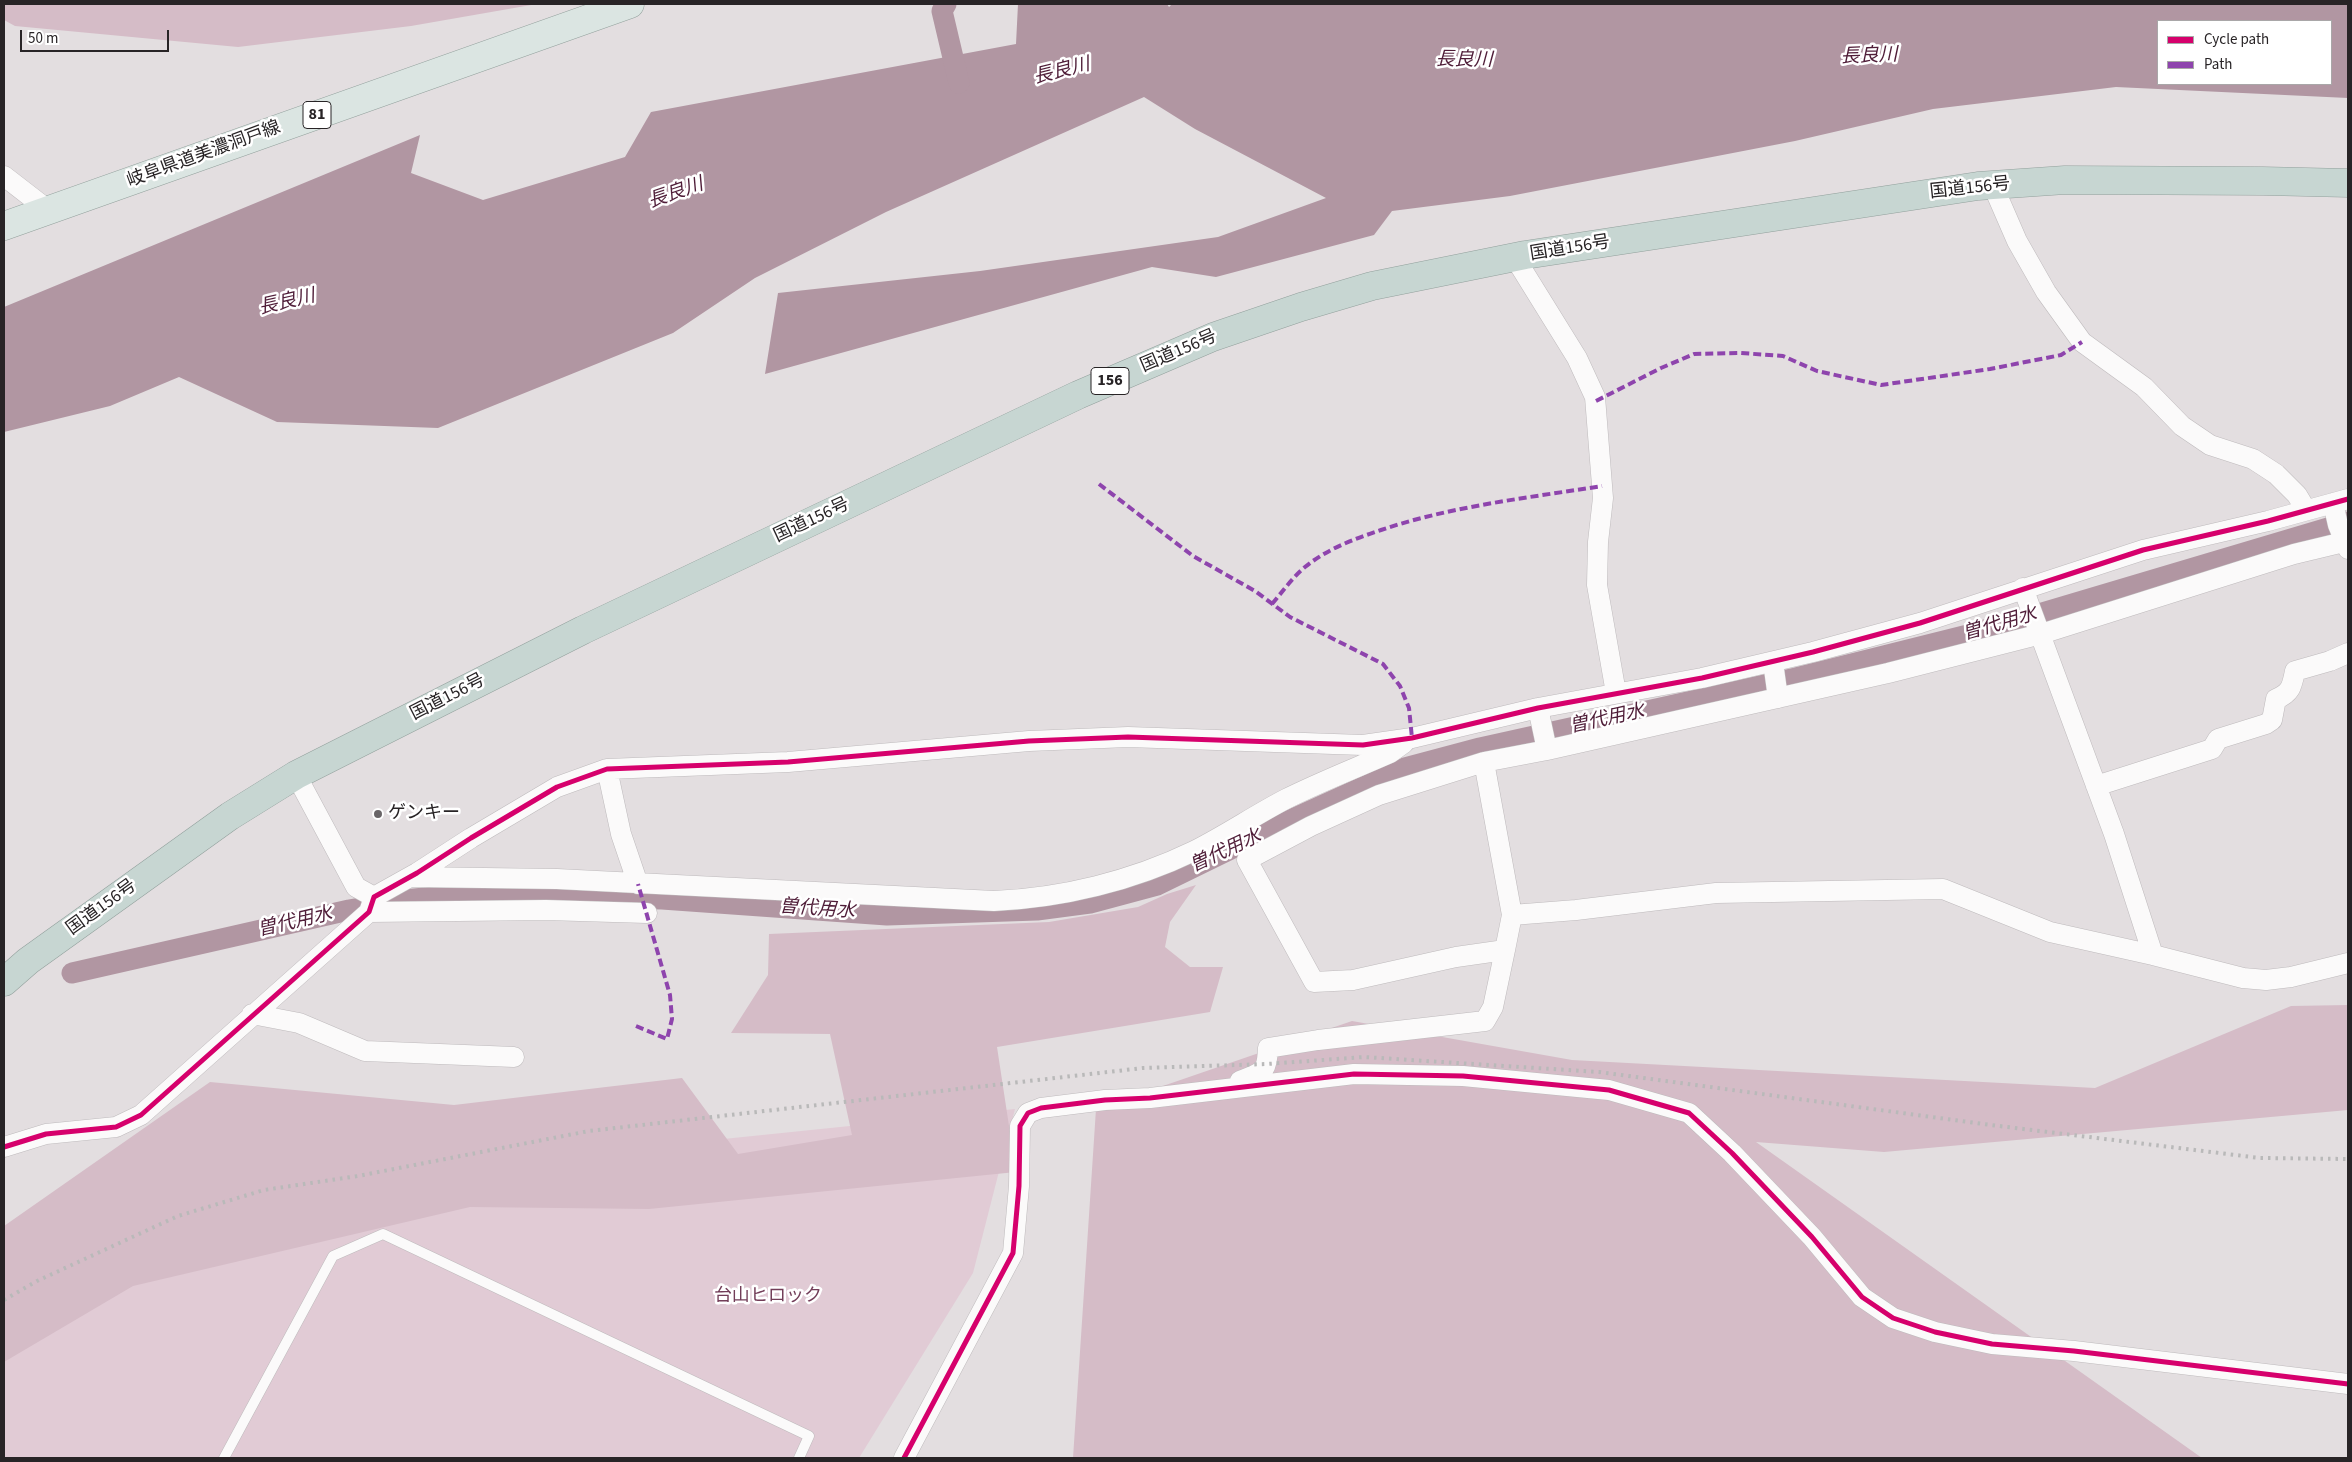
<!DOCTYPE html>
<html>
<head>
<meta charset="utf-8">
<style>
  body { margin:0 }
  #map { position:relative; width:2352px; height:1462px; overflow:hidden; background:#e3dee0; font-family:"Source Sans 3",sans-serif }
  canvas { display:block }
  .frame { position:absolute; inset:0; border:5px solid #282426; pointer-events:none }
  .legend { position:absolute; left:2157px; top:20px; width:175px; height:65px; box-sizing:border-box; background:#fff; border:1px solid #a9a7a8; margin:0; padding:6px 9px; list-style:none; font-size:15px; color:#282426 }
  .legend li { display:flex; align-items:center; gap:10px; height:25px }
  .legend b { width:25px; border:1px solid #a9a7a8 }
  .scale { position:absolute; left:20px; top:30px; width:149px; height:22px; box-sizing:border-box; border:2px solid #282426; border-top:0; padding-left:6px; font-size:15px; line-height:18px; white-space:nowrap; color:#282426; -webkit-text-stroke:4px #fff; paint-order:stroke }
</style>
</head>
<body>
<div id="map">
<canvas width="2352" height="1462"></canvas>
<div class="frame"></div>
<ul class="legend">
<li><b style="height:6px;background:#d6006c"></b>Cycle path</li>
<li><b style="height:6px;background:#8e44ad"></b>Path</li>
</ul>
<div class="scale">50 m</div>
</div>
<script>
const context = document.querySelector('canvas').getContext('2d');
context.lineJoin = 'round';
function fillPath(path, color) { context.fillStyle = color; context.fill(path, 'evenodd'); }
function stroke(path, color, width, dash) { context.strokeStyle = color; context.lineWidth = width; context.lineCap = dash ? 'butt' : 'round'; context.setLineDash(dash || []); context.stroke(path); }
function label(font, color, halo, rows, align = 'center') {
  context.font = font + ' "Source Sans 3","Noto Sans JP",sans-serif'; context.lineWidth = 5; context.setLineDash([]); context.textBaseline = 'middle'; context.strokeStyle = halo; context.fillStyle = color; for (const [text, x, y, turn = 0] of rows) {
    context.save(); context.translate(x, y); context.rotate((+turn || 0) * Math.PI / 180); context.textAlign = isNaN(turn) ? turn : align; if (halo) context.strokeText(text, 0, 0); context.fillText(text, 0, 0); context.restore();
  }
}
const green = new Path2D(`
  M1015,1109L973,1273L859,1458H4V1323L568,1155Z`);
const forest = new Path2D(`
  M4,4H537L411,26L238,47L15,26L4,20Z
  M1196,885L1170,922L1165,947L1190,967H1223L1210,1012L997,1047L1016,1172L649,1209L470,1207L133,1286L4,1362V1226L210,1082L454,1105L682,1078L738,1154L852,1135L830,1034L731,1033L768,975L769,934L1049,922L1138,907L1167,894Z
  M2348,1005V1110L1884,1152L1756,1142L2202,1458H1073L1096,1109L1352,1021L1572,1060L2095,1088L2291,1006Z`);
const water = new Path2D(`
  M1018,4H1167L1169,7L1172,4H2348V98L2116,87L1933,109L1795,141L1510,196L1392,211L1374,235L1216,277L1152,267L765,374L778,293L980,271L1218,237L1326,198L1195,129L1144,97L886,212L755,278L673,333L438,428L277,422L179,377L110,406L4,432V307L420,135L411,173L483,200L625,157L651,112L1016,44ZM2158,21H2331V84H2158Z`);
const canal = new Path2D(`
  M946,4L942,11L959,83
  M72,973L349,910L405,900L463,894L662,899L887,915L1037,910L1090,903L1157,885L1288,821L1405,768L1480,748L1796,678L1968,635L2348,522`);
const lane = new Path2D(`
  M224,1458L333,1256L383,1234L809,1436L799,1458`);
const street = new Path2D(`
  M4,176L48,210
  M1997,185V195L2017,241L2046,292L2082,342L2144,387L2182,426L2210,445L2253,459L2276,474L2297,495L2306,510
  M1515,258L1577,358L1595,397L1603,498L1598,542L1597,585L1616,693
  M2333,503L2338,525L2348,549
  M2023,588L2114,834L2153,955
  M1773,662L1778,698
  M1538,708L1547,750
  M1484,762L1512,915L1505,950L1456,957L1353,980L1314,982L1247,860L1311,826L1379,795L1484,762L1547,750L1888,673L2041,634L2294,554L2348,541
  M607,769L621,834L638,884
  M296,775L356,887L374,897
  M2096,786L2212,749L2218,739L2266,724L2272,720L2276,699C2291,693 2292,686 2295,671L2330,661L2348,653
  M411,877L557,879L994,901C1062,898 1132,881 1194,851C1226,835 1255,815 1286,799C1320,782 1356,768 1390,753L1404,743
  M369,912L546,910L647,913
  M1512,915L1576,910L1716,893L1943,889L2050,932L2153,955L2243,978L2266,980L2291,977L2348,963
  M252,1014L299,1023L365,1051L514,1057
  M1240,1081C1263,1071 1267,1074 1268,1048L1318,1040L1485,1021L1493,1007L1505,950
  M4,1147L46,1134L116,1127L141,1115L369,912L374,897L417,873L471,838L557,787L607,769L788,762L1029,741L1128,737L1363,745L1412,738L1538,708L1702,678L1813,652L1920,623L2143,550L2268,521L2348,499
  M904,1458L1013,1253L1019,1186L1020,1126L1028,1113L1041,1108L1105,1100L1150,1098L1354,1074L1463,1076L1609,1090L1689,1113L1732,1153L1812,1237L1862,1297L1893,1318L1935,1332L1992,1344L2074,1351L2348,1384`);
const primary = new Path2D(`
  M4,226L630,4`);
const highway = new Path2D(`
  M4,982L28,961L230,816L296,775L583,630L1078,395L1213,337L1301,307L1372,286L1525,255L1978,186L2065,180L2263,181L2348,183`);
const rail = new Path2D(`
  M4,1300L37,1281L178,1216L264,1190L358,1176L589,1131L1143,1068L1267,1064L1364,1057L1599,1072L1991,1125L2260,1158L2348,1159`);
const quiet = new Path2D(`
  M1596,401L1661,368L1694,354L1741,353L1783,356L1817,371L1881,385L1990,369L2061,355L2082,342
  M1099,484L1193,556L1255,591L1290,617L1383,664L1400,686L1409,708L1412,738
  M1272,604C1283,591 1292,578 1305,567C1327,549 1354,539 1381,530C1452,506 1527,498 1602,486
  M636,1026L667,1039L672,1019L670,995L638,884`);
const cycleway = new Path2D(`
  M4,1147L46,1134L116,1127L141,1115L369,912L374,897L417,873L471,838L557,787L607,769L788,762L1029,741L1128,737L1363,745L1412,738L1538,708L1702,678L1813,652L1920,623L2143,550L2268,521L2348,499
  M904,1458L1013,1253L1019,1186L1020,1126L1028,1113L1041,1108L1105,1100L1150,1098L1354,1074L1463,1076L1609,1090L1689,1113L1732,1153L1812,1237L1862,1297L1893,1318L1935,1332L1992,1344L2074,1351L2348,1384`);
const markers = [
  [378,814,5,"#696567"]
];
const shields = [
  [317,115,28],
  [1110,381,38]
];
const shieldNames = [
  ["81",317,115],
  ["156",1110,381]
];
const streetNames = [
  ["岐阜県道美濃洞戸線",204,155,-20],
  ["国道156号",1970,189,-6],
  ["国道156号",1570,249,-9],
  ["国道156号",1179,352,-23],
  ["国道156号",812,521,-25],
  ["国道156号",448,698,-27],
  ["国道156号",102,908,-36]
];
const poiNames = [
  ["ゲンキー",388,814]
];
const parkNames = [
  ["台山ヒロック",768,1297]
];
const waterNames = [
  ["長良川",1869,57,-2],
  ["長良川",1464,61,1],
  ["長良川",1062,72,-14],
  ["長良川",676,194,-19],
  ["長良川",287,303,-13],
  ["曽代用水",2000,625,-16],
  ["曽代用水",1607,720,-12],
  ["曽代用水",1226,852,-25],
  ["曽代用水",817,910,4],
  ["曽代用水",295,923,-13]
];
fillPath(green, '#e1cbd5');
fillPath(forest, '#d5bcc7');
fillPath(water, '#b196a2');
stroke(canal, '#b196a2', 21);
stroke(lane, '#bebabc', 11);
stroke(street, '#bebabc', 21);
stroke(primary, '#92a09c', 29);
stroke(highway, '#92a09c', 29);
stroke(lane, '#fbfafa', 10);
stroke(street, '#fbfafa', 20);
stroke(primary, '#dbe5e2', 28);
stroke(highway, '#c7d6d2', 28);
stroke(rail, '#b9b9b9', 4, [2.5, 5]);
stroke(quiet, '#8e44ad', 4, [8, 4]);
stroke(cycleway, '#d6006c', 5);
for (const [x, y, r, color] of markers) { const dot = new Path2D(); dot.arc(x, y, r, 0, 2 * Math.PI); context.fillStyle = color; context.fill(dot); stroke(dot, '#fff', 2); }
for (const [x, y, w] of shields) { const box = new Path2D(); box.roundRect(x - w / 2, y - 13.5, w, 27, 4); context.fillStyle = '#fff'; context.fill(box); stroke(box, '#282426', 1); }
label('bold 16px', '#282426', null, shieldNames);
label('18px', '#282426', '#fff', streetNames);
label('18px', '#282426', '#fff', poiNames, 'left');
label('18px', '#723d58', '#fff', parkNames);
label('italic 19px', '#4f1d38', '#fff', waterNames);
</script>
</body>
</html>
